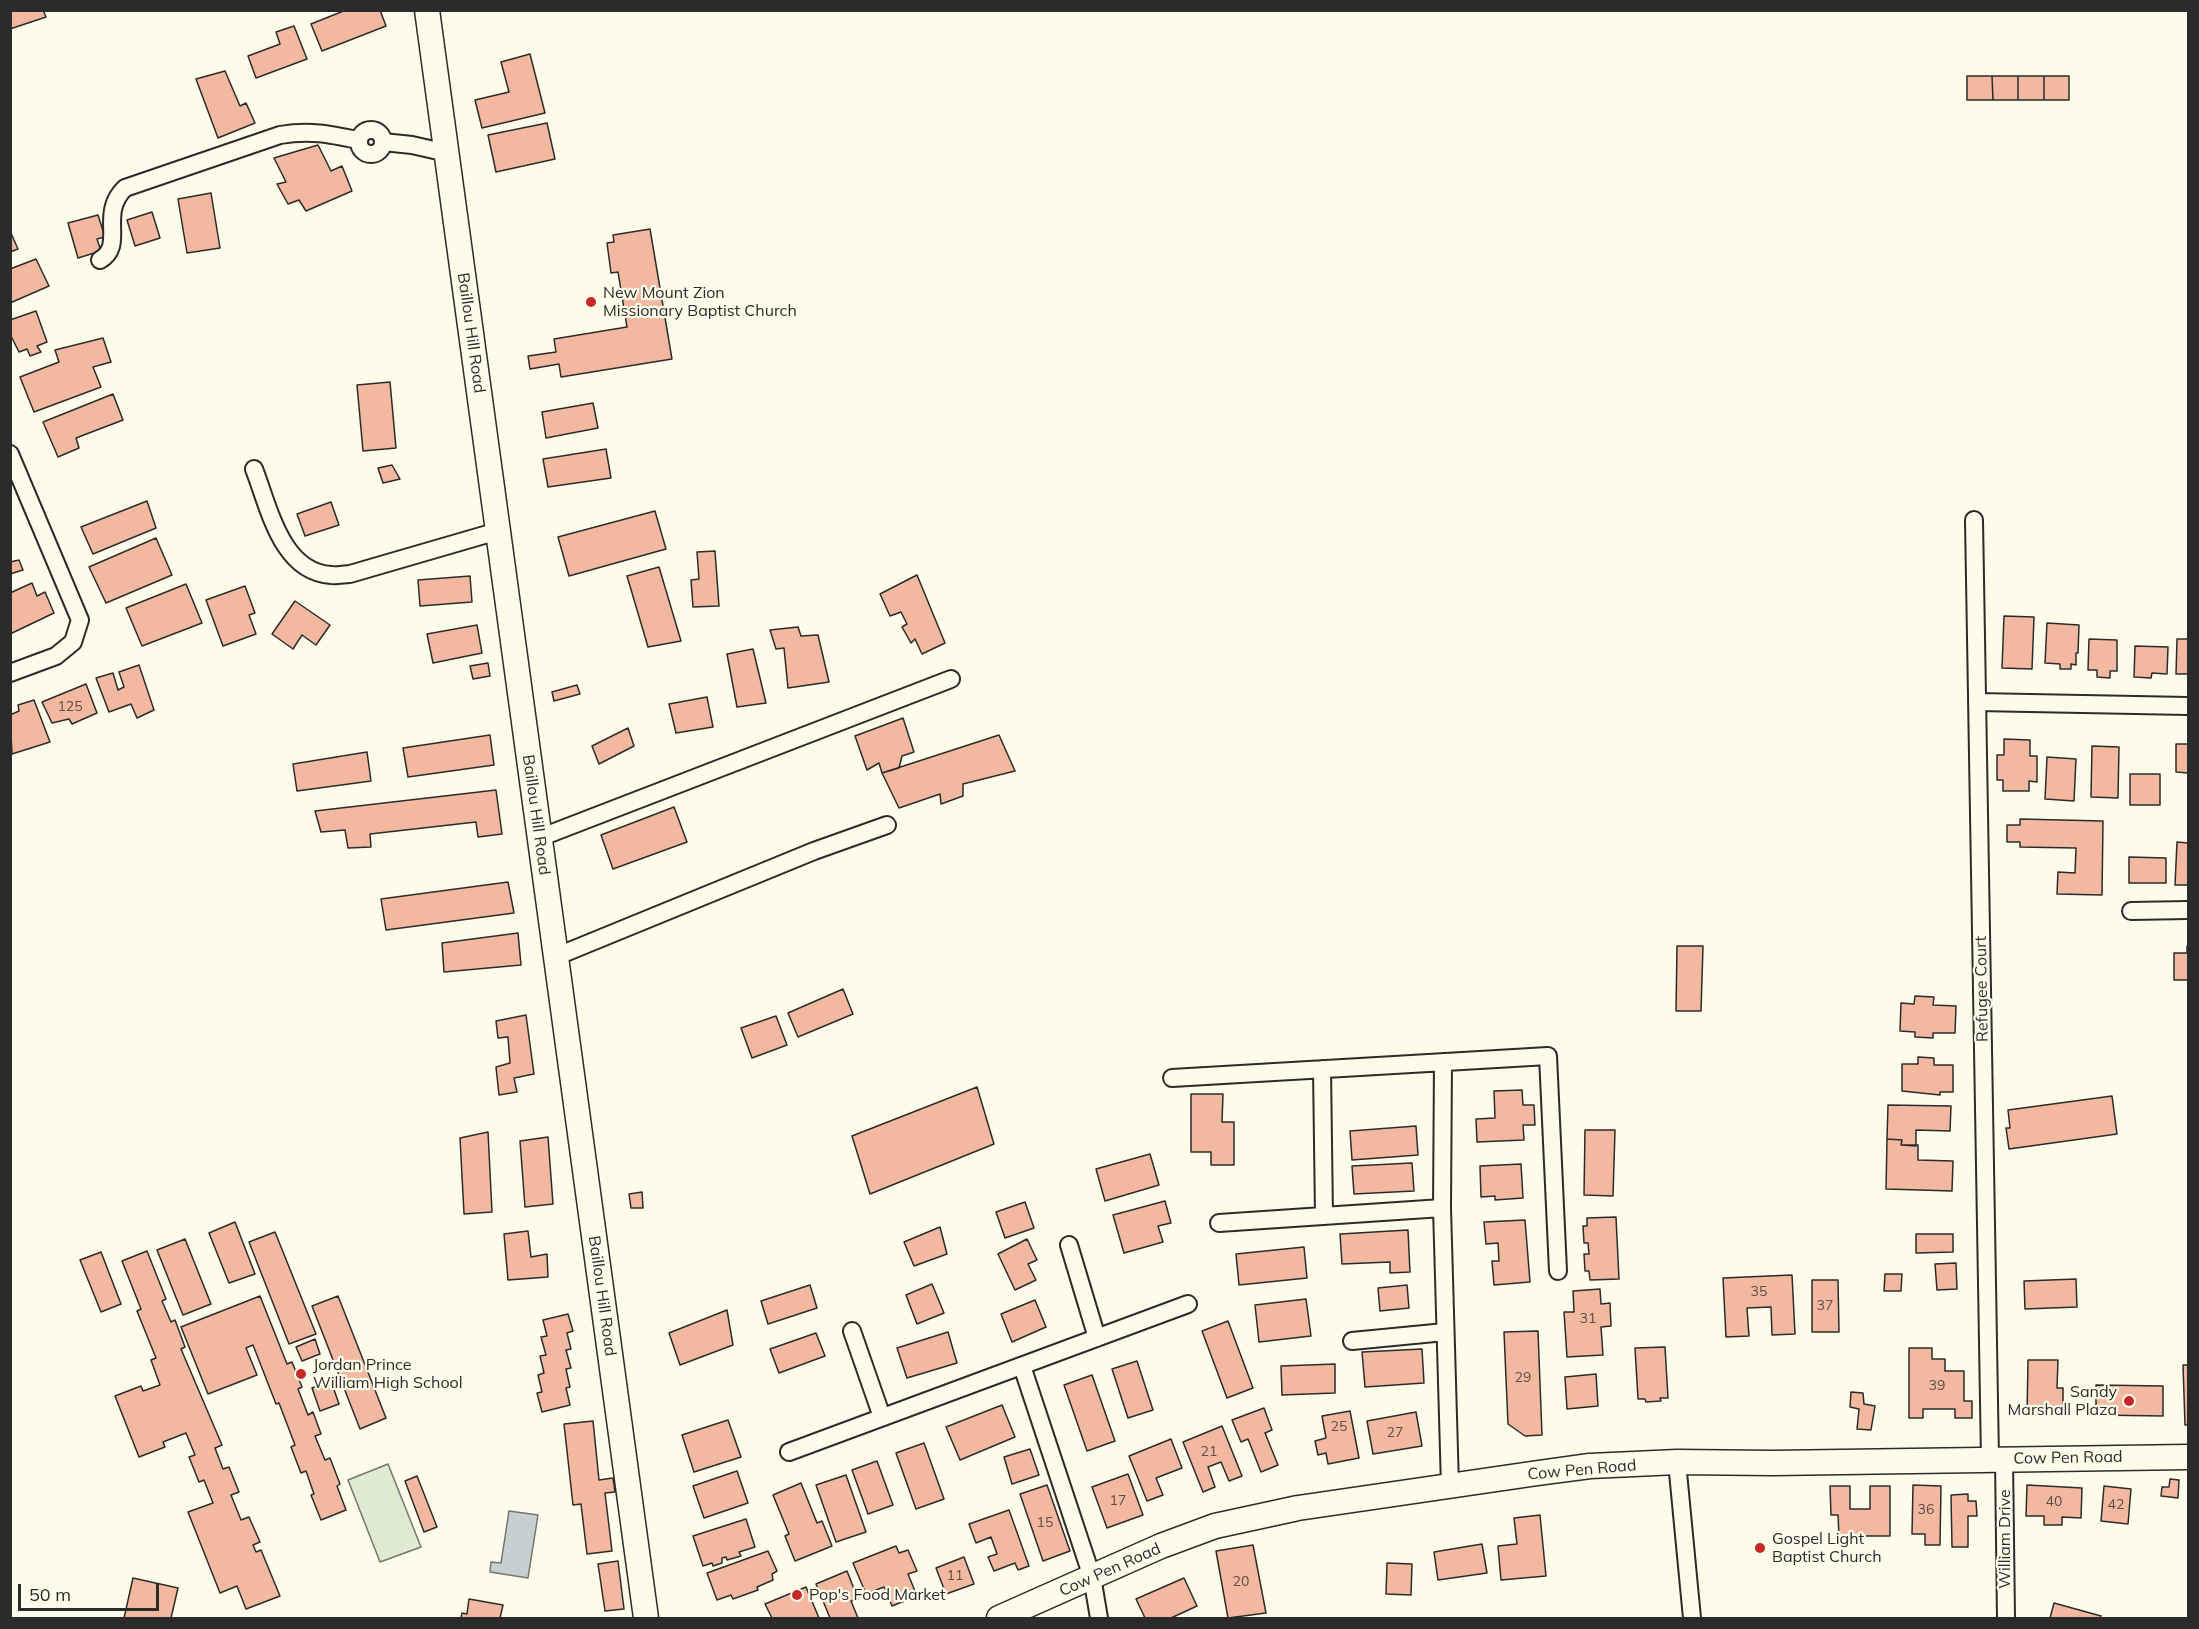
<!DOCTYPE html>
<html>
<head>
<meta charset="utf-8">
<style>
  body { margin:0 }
  #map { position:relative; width:2199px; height:1629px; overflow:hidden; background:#fdfbea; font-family:Mulish,sans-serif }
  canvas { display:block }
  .frame { position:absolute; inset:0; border:12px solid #2b2b2b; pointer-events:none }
  .scale { position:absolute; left:18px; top:1584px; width:141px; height:27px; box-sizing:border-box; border:3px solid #2b2b2b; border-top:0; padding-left:8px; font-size:18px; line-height:21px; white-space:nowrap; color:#2b2b2b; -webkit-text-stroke:4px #fdfbea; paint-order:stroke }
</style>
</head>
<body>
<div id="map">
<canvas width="2199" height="1629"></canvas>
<div class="frame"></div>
<div class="scale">50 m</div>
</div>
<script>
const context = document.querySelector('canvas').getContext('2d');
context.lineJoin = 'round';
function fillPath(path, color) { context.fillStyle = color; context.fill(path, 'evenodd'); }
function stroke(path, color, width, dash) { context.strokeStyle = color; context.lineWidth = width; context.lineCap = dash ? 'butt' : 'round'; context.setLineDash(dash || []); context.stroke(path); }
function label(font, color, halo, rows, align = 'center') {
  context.font = font + ' Mulish,sans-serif'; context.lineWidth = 4.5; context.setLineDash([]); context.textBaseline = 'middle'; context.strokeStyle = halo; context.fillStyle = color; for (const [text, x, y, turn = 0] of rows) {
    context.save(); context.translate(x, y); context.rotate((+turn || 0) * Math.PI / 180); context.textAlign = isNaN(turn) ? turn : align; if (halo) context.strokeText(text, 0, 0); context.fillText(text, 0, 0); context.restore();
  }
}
const green = new Path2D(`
  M388,1464L421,1547L380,1562L348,1480Z`);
const water = new Path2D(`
  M509,1511L538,1515L528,1578L490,1572L491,1562L501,1563Z`);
const building = new Path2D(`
  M10,10H43L46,17L10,29Z
  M346,10H380L386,26L322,51L311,24Z
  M294,26L307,59L256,78L248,56L280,44L276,32Z
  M530,54L545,113L482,128L475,100L509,92L501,62Z
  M225,71L240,106L246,103L255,123L218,138L196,79Z
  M1967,76H1992L1993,100H1967Z
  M1992,76H2018V100H1993Z
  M2018,76H2044V100H2018Z
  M2044,76H2069V100H2044Z
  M547,123L555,159L496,172L488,135Z
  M318,145L331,171L342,166L352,191L306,211L299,200L288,204L277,184L286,182L274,158Z
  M211,193L220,248L187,253L178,199Z
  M152,212L160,238L135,246L127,220Z
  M98,215L105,237L97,239L101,251L78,258L68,223Z
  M650,229L672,359L561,377L559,364L530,369L528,356L556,352L554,339L627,327L618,272L611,273L607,243L614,242L613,235Z
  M10,231L18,249L10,252Z
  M36,259L49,286L10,303V269Z
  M36,311L47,342L37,346L41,352L30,356L27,349L19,352L10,334V320Z
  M103,338L111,362L93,367L101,387L34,412L20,377L59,362L55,350Z
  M390,382L396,448L363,451L357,385Z
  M113,394L123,420L76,438L79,448L58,457L43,422Z
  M593,403L598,428L546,438L542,412Z
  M606,449L611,478L548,487L543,459Z
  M392,465L400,479L383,483L378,468Z
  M147,501L156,528L93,554L81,527Z
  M331,502L339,525L305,536L297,514Z
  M655,511L666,549L569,576L558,537Z
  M156,538L172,575L106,603L89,567Z
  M715,551L719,606L693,607L691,580L699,579L697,552Z
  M19,560L23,570L10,574V562Z
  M659,567L681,641L648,647L627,576Z
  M917,575L945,643L922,654L915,639L911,643L902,627L907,624L901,612L890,616L880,594Z
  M470,576L472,602L420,606L418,580Z
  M32,583L37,596L45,592L54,613L10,634V593Z
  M186,584L202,623L142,646L126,608Z
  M245,586L255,613L249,615L256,634L223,646L206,600Z
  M295,601L330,625L316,645L302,635L293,649L272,634Z
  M2004,616L2034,617L2032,669L2002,668Z
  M2047,623L2079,625L2078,653H2076V665L2071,664V669H2060V664L2045,663Z
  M477,625L482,653L433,663L427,634Z
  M798,627L801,636L818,635L829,682L788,688L784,648L776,649L770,630Z
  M2089,639L2117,640V671H2110V678L2097,677V670H2088Z
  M2177,639H2188V674H2176Z
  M2135,646L2168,647L2167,674L2152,673L2151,678L2134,677Z
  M753,649L766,703L737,707L727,654Z
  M488,663L490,676L473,679L470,666Z
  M139,665L154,710L137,718L131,704L109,712L96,678L113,673L118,690L124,687L119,672Z
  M86,684L97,713L72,724L69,719L52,723L42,702Z
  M577,685L580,694L554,701L552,692Z
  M707,697L713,727L676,733L669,704Z
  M34,700L50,742L12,754L10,715L19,711L18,705Z
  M903,718L914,752L902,756L899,768L882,773L879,763L867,770L855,736Z
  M628,728L634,746L599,764L592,746Z
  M490,735L494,765L408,777L403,748Z
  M999,735L1015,771L963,784V796L941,804L940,794L899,808L882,773Z
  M2004,739L2030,740V756H2037V782L2029,781V791H2003V780H1997V755H2004Z
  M2176,744H2188V773L2176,772Z
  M2092,746L2119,747L2118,798L2091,797Z
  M367,752L371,781L297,791L293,764Z
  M2047,757L2076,759L2074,801L2045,799Z
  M2130,774H2160V805H2130Z
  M496,790L502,834L478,837L476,822L370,834L371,847L348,848L345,830L321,832L315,811Z
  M674,807L687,842L613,869L601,835Z
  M2020,819L2103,821L2102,895L2057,894L2058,872L2075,873L2076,848L2020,847V842H2007V825H2020Z
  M2177,842L2188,843V885H2175Z
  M2129,857L2166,858V883H2129Z
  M508,882L514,913L386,930L381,899Z
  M518,933L521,965L444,972L442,943Z
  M1677,946H1703L1701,1011H1676Z
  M2187,946H2188V1000V980H2174V953H2187Z
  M843,989L853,1014L798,1037L788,1013Z
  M1915,996L1934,997L1933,1005L1956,1006L1955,1033H1933V1038L1915,1037V1032L1900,1031L1901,1003L1914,1004Z
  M526,1015L534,1074L514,1078L517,1092L499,1095L496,1067L510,1063L508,1037L498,1038L496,1021Z
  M776,1016L787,1045L752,1058L741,1028Z
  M1918,1057L1934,1058V1065H1953V1092H1940V1095L1902,1091V1064H1918Z
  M977,1087L994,1144L870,1194L852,1136Z
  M1522,1090L1523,1105H1534L1535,1125H1523L1524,1140L1477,1142L1476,1119L1495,1118L1494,1091Z
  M1191,1094H1223L1222,1122H1234V1165H1211V1152H1191Z
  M2112,1096L2117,1134L2009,1149L2006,1128H2010L2008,1110Z
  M1888,1105L1951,1106L1950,1131L1916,1130V1146L1901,1145L1902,1140L1887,1139Z
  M1416,1126L1418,1155L1352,1160L1350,1131Z
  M1585,1130H1615L1613,1196L1584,1195Z
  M488,1132L492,1212L464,1214L460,1138Z
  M548,1137L553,1204L525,1207L520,1141Z
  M1887,1139L1902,1140L1901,1145H1918V1160L1953,1161L1952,1191L1886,1189Z
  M1150,1154L1159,1185L1105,1201L1096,1169Z
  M1412,1163L1414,1191L1354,1194L1352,1166Z
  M1521,1164L1523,1198L1495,1200V1196L1481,1197L1480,1166Z
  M642,1192L643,1208H631L629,1194Z
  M1165,1201L1171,1223L1158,1226L1163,1242L1124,1253L1113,1215Z
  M1025,1202L1034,1228L1005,1238L996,1212Z
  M1616,1217L1619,1279L1590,1280L1589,1271H1585L1584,1254H1589L1588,1243H1584L1583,1226H1587V1218Z
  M1525,1220L1530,1282L1494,1285L1492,1261H1499L1498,1243L1486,1244L1484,1222Z
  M235,1222L255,1274L229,1283L209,1233Z
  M940,1227L947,1254L914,1266L904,1242Z
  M1408,1230L1410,1272L1390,1273V1262L1342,1264L1340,1234Z
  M528,1231L531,1257L547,1254L548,1277L508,1280L504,1234Z
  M275,1232L316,1334L289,1344L249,1242Z
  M1916,1234H1953V1252L1916,1253Z
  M185,1239L211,1304L183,1315L157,1250Z
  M1027,1239L1037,1260L1028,1264L1036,1280L1015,1290L998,1254Z
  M1304,1247L1307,1278L1239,1285L1236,1254Z
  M147,1251L166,1299L162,1301L171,1322L175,1320L185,1347L181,1349L222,1445L215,1448L223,1469L229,1467L239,1492L231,1495L241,1520L249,1517L260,1542L253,1545L256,1552L261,1550L280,1596L246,1609L237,1586L220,1593L188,1512L213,1503L204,1480L199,1482L189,1457L195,1455L186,1433L163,1442L165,1447L139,1457L115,1396L141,1386L143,1391L160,1385L151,1360L156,1358L137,1311L141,1309L122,1261Z
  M101,1252L121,1304L101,1312L80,1260Z
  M1956,1263L1957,1289L1937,1290L1935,1264Z
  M1885,1274H1902L1901,1291H1884Z
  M1792,1275L1795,1334L1772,1335L1771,1307L1747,1308L1749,1336L1726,1337L1723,1278Z
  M2076,1279L2077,1307L2025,1309L2024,1281Z
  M1812,1280H1838L1839,1332H1812Z
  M932,1284L944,1313L917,1324L906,1295Z
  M810,1285L817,1308L768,1324L761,1301Z
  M1407,1285L1409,1308L1380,1311L1378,1288Z
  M1600,1289L1601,1304L1610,1303L1611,1326L1601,1327L1603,1355L1567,1357L1564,1312H1574L1573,1291Z
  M260,1296L287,1364L292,1362L302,1387L298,1389L308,1415L313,1412L321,1434L315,1436L325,1460L330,1458L340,1484L337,1486L346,1510L321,1520L311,1495L314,1494L306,1471L301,1473L291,1447L295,1445L279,1403L276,1404L253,1345L246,1348L257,1375L208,1394L181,1327Z
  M338,1296L386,1418L360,1429L312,1306Z
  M1306,1299L1311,1336L1259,1342L1255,1305Z
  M1035,1300L1046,1327L1012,1342L1001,1314Z
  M727,1310L733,1345L680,1365L669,1333Z
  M568,1314L573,1331L567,1333L571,1349L566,1350L571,1368L566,1369L570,1387L566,1388L570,1405L542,1412L537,1393L542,1392L538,1375L544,1373L540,1356L546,1355L541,1337L547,1336L543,1320Z
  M1228,1321L1253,1388L1227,1398L1202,1331Z
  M1538,1331L1542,1435L1525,1436L1508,1424L1504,1332Z
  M948,1332L957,1363L907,1378L897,1348Z
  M816,1333L825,1356L779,1373L770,1349Z
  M315,1339L320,1354L302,1361L296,1347Z
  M1665,1347L1668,1398H1660L1661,1401L1646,1402L1645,1399H1638L1635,1348Z
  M1909,1348H1932V1359H1945V1371H1964V1401H1972V1418H1955V1409H1923V1418H1909Z
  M1422,1349L1424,1383L1365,1387L1362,1352Z
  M2028,1360H2058L2057,1388H2063V1415H2027Z
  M1137,1361L1153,1410L1128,1418L1112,1369Z
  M1335,1364V1393L1282,1395L1281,1366Z
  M2183,1365H2188V1425H2185Z
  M1596,1374L1598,1406L1567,1409L1565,1377Z
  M1092,1375L1115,1441L1087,1451L1064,1385Z
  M331,1381L339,1404L320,1411L312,1388Z
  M2096,1385L2163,1386V1416L2096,1415Z
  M1851,1392L1863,1393L1864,1404L1875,1406L1871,1430L1857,1429L1859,1409L1850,1407Z
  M1002,1405L1015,1437L960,1460L946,1427Z
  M1264,1408L1272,1430L1265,1433L1278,1465L1261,1472L1248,1439L1241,1442L1232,1420Z
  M1350,1411L1359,1458L1328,1464L1326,1453L1318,1455L1315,1441L1326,1438L1322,1416Z
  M1416,1412L1422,1446L1373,1454L1367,1421Z
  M728,1420L741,1457L694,1472L682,1435Z
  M593,1421L599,1480L613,1478L615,1492L605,1493L612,1551L587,1554L581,1504L573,1505L564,1424Z
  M1222,1426L1242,1476L1229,1481L1221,1462L1208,1467L1215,1487L1203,1492L1183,1442Z
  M1171,1439L1182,1468L1156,1478L1163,1495L1147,1501L1129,1456Z
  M924,1443L944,1499L916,1509L896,1453Z
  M1030,1449L1039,1475L1012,1484L1004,1457Z
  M877,1461L893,1505L868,1514L852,1470Z
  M737,1471L748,1503L704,1518L693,1486Z
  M1128,1474L1143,1515L1107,1528L1092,1487Z
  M846,1475L866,1532L836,1542L816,1485Z
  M417,1476L437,1527L424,1532L405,1481Z
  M2170,1479L2179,1480L2178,1498L2161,1496L2162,1487H2169Z
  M801,1483L817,1523L822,1521L832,1546L795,1561L785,1536L789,1534L773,1495Z
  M1047,1485L1070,1551L1043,1561L1020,1494Z
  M1913,1485L1941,1486L1940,1545H1925V1534H1912Z
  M2027,1485L2082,1488L2081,1518L2062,1517V1525H2044V1516H2026Z
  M1830,1486H1850V1509H1870V1486H1890V1536H1839L1838,1515H1831Z
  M2104,1486L2131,1489L2128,1524L2101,1521Z
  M1968,1494V1501H1976L1977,1516H1968V1547H1952L1951,1495Z
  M1009,1510L1029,1566L1018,1570L1015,1563L994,1571L988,1557L997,1554L991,1537L976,1543L969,1524Z
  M1540,1515L1546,1576L1501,1580L1498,1546L1517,1544L1514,1518Z
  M746,1519L755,1547L739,1552L741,1556L727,1560L726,1557L722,1558V1563L713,1566L712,1563L703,1566L693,1536Z
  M1482,1544L1487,1573L1438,1580L1434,1552Z
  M1253,1545L1266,1613L1228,1618L1216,1551Z
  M896,1546L899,1553L908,1550L917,1571L908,1574L917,1596L892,1606L884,1587L866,1594L853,1563Z
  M768,1551L777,1571L772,1574L773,1580L757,1587L758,1590L733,1599L731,1595L717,1600L707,1573Z
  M964,1557L974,1584L946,1594L936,1568Z
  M618,1561L624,1609L605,1611L598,1564Z
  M1387,1563L1412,1564L1411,1595L1386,1594Z
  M847,1571L858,1599L851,1601L858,1618H830L816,1584Z
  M133,1578L178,1588L171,1618H174H124Z
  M1184,1578L1197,1606L1171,1618H1145L1136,1599Z
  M806,1587L819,1618H772L765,1604Z
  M469,1599L503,1605L500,1618H461L462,1613L467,1614Z
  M2054,1603L2101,1616L2100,1618H2050Z`);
const minor = new Path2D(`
  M359 142a12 12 0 1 1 24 0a12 12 0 1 1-24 0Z
  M383,142L412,145L447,153
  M100,260C126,245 98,214 125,188L280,135C310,130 329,134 358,140
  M10,454L80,620L73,642L56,656L10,673
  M254,469C269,507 281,572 331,575C337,576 344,574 350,574L498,531
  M1974,520L1990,1459
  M1977,702L2188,706
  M539,838L951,679
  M2131,911L2188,910
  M555,957L814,851L887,825
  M1443,1062L1442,1208L1450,1486
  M1322,1069L1324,1216
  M1172,1078L1548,1056L1558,1271
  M1219,1223L1442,1208
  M1069,1245L1097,1338
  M852,1331L882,1417
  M1352,1341L1445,1332
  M1022,1366L1092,1577L1099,1618
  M789,1452L1188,1304
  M2004,1459L2006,1618
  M1677,1462L1692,1618`);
const secondary = new Path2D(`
  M427,10L646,1618
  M999,1618L1161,1546L1215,1526L1298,1508L1538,1473L1590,1466L1677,1462L1773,1463L2188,1457`);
const markers = [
  [591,302,6,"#c62828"],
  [301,1374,6,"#c62828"],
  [2129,1401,6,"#c62828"],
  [1760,1548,6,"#c62828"],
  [797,1595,6,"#c62828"]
];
const numberNames = [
  ["125",70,707],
  ["35",1759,1292],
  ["37",1825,1306],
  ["31",1588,1319],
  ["29",1523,1378],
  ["39",1937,1386],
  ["25",1339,1427],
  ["27",1395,1433],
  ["21",1209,1452],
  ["17",1118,1501],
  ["40",2054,1502],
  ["42",2116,1505],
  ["36",1926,1510],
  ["15",1045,1523],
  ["11",955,1576],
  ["20",1241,1582]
];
const poiNames = [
  ["New Mount Zion",603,293],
  ["Missionary Baptist Church",603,311],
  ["Jordan Prince",313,1365],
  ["William High School",313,1383],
  ["Sandy",2117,1392,"right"],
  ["Marshall Plaza",2117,1410,"right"],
  ["Gospel Light",1772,1539],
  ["Baptist Church",1772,1557],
  ["Pop's Food Market",809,1595]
];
const streetNames = [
  ["Baillou Hill Road",471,333,82],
  ["Baillou Hill Road",536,815,82],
  ["Refugee Court",1982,989,-91],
  ["Baillou Hill Road",602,1296,82],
  ["Cow Pen Road",2068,1458,-1],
  ["Cow Pen Road",1582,1470,-5],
  ["William Drive",2005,1539,-90],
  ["Cow Pen Road",1110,1570,-24]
];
fillPath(green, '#deebd1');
stroke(green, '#74746e', 1.5);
fillPath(water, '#c7d0d0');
stroke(water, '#74746e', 1.5);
fillPath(building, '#f2b8a0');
stroke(building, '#2b2b2b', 1.5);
stroke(minor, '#2b2b2b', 20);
stroke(secondary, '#2b2b2b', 27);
stroke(minor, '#fdfbea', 16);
stroke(secondary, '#fdfbea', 24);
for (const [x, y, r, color] of markers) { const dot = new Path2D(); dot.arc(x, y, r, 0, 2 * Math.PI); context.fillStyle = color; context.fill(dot); stroke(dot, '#fdfbea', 2); }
label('14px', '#5d4e48', null, numberNames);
label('16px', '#2b2b2b', '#fdfbea', poiNames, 'left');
label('16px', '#2b2b2b', '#fdfbea', streetNames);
</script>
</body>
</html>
